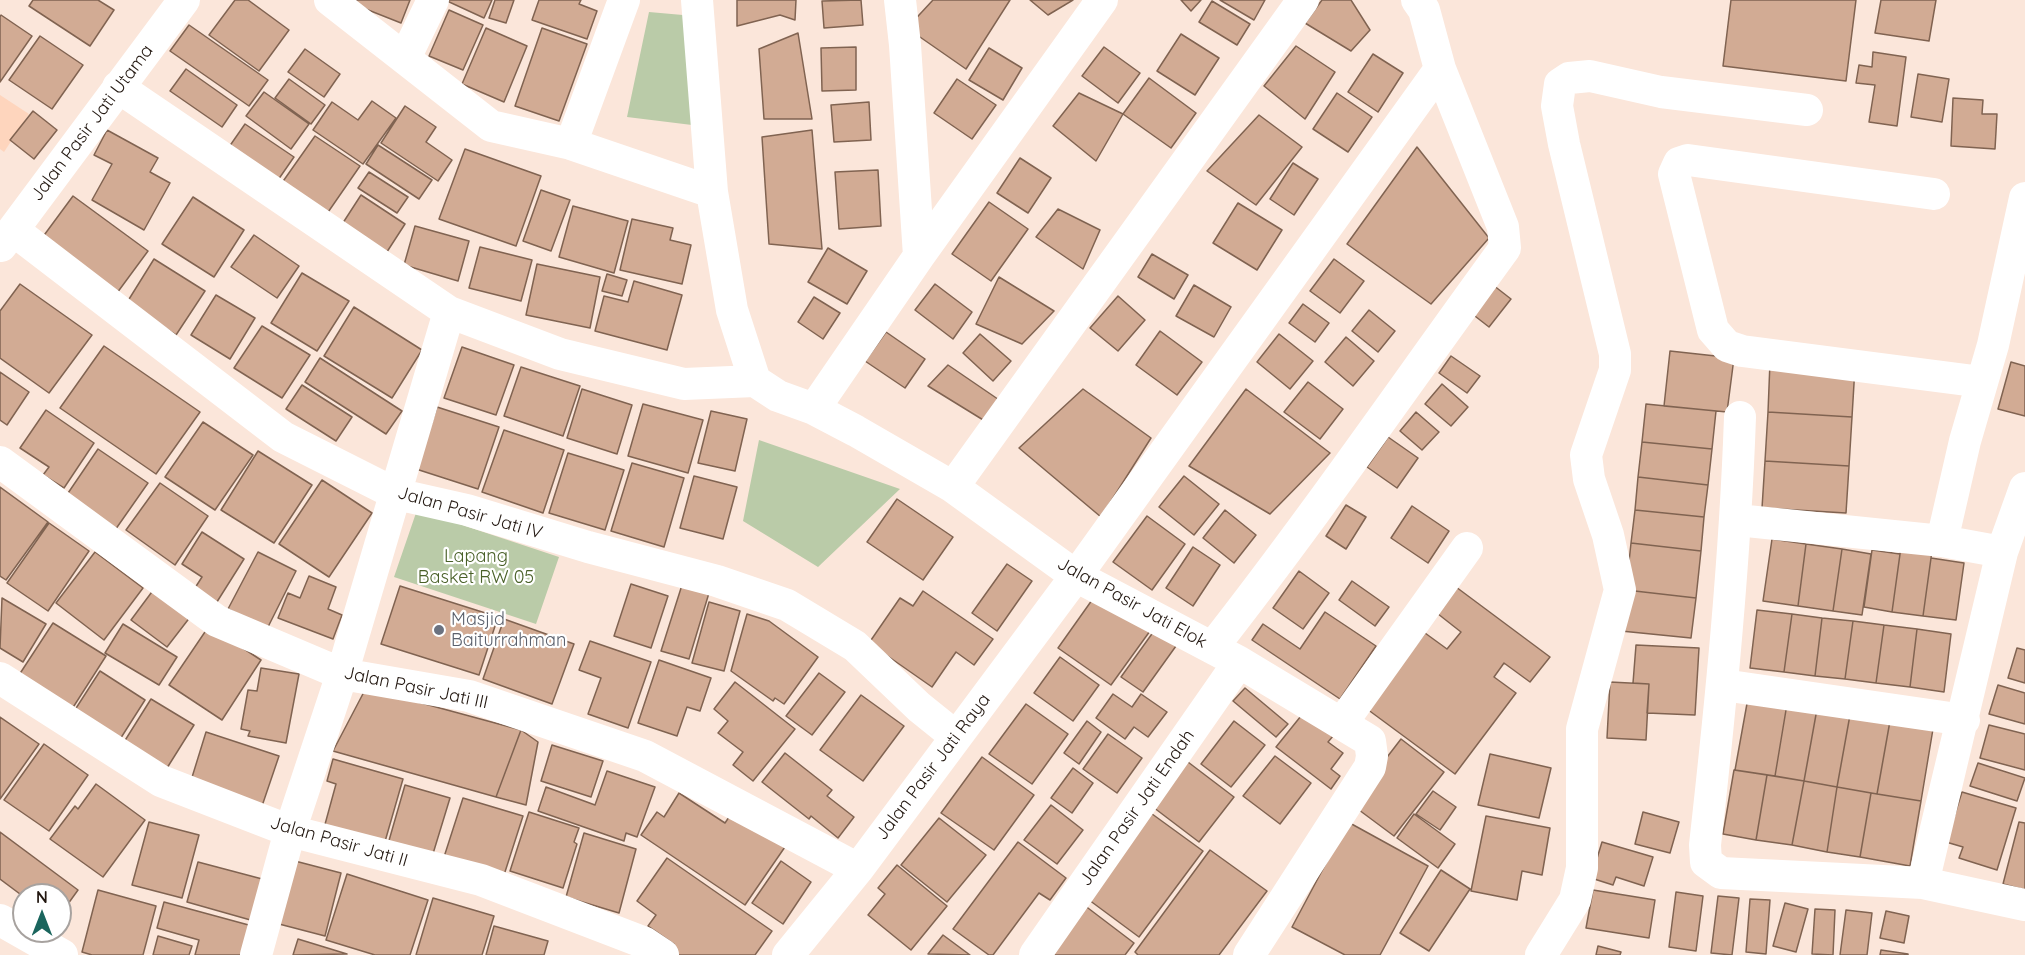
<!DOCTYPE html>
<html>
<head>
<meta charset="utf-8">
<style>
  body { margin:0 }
  #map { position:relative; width:2025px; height:955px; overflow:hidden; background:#fbe6da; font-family:Quicksand,sans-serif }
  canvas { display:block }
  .north { position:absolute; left:12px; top:883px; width:60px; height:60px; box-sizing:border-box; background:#fff; border:2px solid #a7a29f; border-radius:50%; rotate:0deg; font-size:16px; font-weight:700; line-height:24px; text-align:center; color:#221710 }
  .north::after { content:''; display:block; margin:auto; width:21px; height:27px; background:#1a655d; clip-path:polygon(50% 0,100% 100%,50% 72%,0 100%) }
</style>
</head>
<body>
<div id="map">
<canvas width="2025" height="955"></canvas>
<div class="north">N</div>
</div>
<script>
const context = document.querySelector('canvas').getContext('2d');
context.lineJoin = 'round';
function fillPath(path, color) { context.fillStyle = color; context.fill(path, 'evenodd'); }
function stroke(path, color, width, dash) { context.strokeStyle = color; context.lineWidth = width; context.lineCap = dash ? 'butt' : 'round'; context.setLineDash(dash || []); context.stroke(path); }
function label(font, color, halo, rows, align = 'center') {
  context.font = font + ' Quicksand,sans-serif'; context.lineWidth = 4.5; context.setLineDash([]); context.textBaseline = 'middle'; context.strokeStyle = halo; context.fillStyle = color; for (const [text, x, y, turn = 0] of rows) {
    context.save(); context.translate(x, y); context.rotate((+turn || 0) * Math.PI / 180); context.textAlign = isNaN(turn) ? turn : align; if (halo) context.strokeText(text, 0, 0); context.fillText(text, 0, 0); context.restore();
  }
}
const built = new Path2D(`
  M0,95L29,114L4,152L0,149Z`);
const green = new Path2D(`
  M649,12L694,16L692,125L627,117Z
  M759,440L900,489L818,567L743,521Z
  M417,510L559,557L536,624L394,577Z`);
const building = new Path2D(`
  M33,0H98L114,10L90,46L29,6Z
  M235,0H248L289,30L259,71L209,35Z
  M343,0H410L401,23Z
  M445,0H492L484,18Z
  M495,0H514L506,23L489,18Z
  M539,0H581L579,4L597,11L587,39L532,20Z
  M737,0H796L795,20L780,15L737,26Z
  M861,0L863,25L824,28L822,1Z
  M933,0H1010L966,69L907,28Z
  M1030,0H1073L1048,15Z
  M1181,0H1201L1191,11Z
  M1220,0H1265L1254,20Z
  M1322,0H1351L1370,30L1351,51L1305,23Z
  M1731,0H1856L1846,81L1723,66Z
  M1881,0H1936L1929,41L1875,33Z
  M1212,1L1250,24L1237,45L1199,22Z
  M449,10L483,25L463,70L429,56Z
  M1,15L32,36L0,82V17Z
  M189,25L268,80L249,106L170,51Z
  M486,28L527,46L504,102L462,84Z
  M542,28L587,44L559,121L515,106Z
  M798,33L812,119H764L759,49Z
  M1181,34L1219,58L1195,95L1157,71Z
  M40,36L83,65L52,109L9,80Z
  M1296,46L1335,72L1305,119L1264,86Z
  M856,47V90L822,91L821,48Z
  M1104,47L1140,73L1118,103L1082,76Z
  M989,48L1022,68L1003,100L969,80Z
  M305,49L340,74L324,97L288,72Z
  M1873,52L1906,57L1897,126L1869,122L1875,85L1856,83L1859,65L1872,67Z
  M1373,54L1403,73L1378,112L1348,92Z
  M186,69L237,105L222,127L170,91Z
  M1918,74L1949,79L1942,122L1911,117Z
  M1149,78L1196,113L1171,148L1123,114Z
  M289,79L325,105L311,124L275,98Z
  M957,79L996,105L972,139L934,113Z
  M264,92L309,124L291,149L246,116Z
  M1079,93L1123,114L1096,161L1053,126Z
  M1337,93L1372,117L1348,152L1313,129Z
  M1953,98L1983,100L1982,114H1997L1995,149L1951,146Z
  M372,101L396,118L363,164L313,130L332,102L358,120Z
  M869,102L871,140L834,142L831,105Z
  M405,106L436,127L426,142L452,160L438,181L381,143Z
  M33,111L57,130L34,159L10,140Z
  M1259,115L1302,147L1256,205L1207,171Z
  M245,124L294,157L278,180L229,147Z
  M107,130L158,158L150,172L170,183L144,230L92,200L112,164L94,155Z
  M812,130L822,249L769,244L762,137Z
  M315,136L360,166L324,218L279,187Z
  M378,145L432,180L419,199L366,164Z
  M1417,147L1489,238L1431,304L1347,244Z
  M465,149L541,176L516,246L439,219Z
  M1020,158L1051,178L1028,213L997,193Z
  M1293,163L1318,179L1294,215L1270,199Z
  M878,170L881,226L839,229L835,172Z
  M369,172L408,197L397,213L358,188Z
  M541,190L570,200L551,251L523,241Z
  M361,195L405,224L383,258L339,229Z
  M73,196L148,251L117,293L42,238Z
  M193,197L244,230L214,277L162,244Z
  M989,202L1028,229L991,281L952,254Z
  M1238,203L1282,230L1257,270L1213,243Z
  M573,206L628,221L614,273L559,257Z
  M1058,209L1100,230L1083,269L1036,237Z
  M632,219L673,228L670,240L691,245L682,284L620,270Z
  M415,226L469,241L458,281L404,265Z
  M254,235L299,266L277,298L231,267Z
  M480,247L532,260L521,301L469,288Z
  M828,248L867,271L847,304L808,282Z
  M1152,254L1188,275L1174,299L1138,277Z
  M154,259L205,291L176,335L126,304Z
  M1334,259L1364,281L1340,313L1310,291Z
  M537,264L600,277L590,328L526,315Z
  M302,273L349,301L317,351L271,323Z
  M607,274L627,280L622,296L602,291Z
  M999,277L1054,311L1022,344L976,324Z
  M634,281L682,295L667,350L595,331L604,296L628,302Z
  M20,284L92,335L49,393L0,358V311Z
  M935,284L972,312L953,339L915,310Z
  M1194,285L1231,307L1214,337L1176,316Z
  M1493,285L1511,299L1489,327L1471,313Z
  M216,295L255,318L230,359L191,335Z
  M1118,296L1145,320L1118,351L1090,328Z
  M814,297L840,313L823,339L798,322Z
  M1303,304L1329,323L1315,342L1289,323Z
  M354,307L422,350L392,398L324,356Z
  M1369,310L1395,331L1378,352L1352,331Z
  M262,326L310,355L282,398L234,368Z
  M1160,331L1202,362L1177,395L1136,365Z
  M886,332L925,359L905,388L865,361Z
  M980,334L1011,361L993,381L963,353Z
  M1279,334L1313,361L1290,389L1257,362Z
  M1346,337L1374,361L1353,386L1325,362Z
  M104,346L200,412L156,474L60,408Z
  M462,347L514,365L496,415L444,398Z
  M1670,351L1734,358L1727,412L1664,406Z
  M1451,356L1480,376L1467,393L1439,373Z
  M320,358L402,411L386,434L305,382Z
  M1770,362L1855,367L1852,417L1768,412Z
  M2011,362L2025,366V416L1998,409Z
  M948,365L1008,406L993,426L928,386Z
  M521,367L580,386L563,436L504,416Z
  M0,372L29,392L7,425L0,420Z
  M1308,382L1343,409L1320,439L1284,412Z
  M1442,384L1468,407L1451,426L1425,404Z
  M302,385L352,417L336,441L286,409Z
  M582,389L632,405L617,454L567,438Z
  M1083,389L1151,438L1101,517L1019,448Z
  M1246,389L1330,453L1270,514L1189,466Z
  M643,404L703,420L688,473L628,456Z
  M1646,404L1716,411L1712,449L1642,442Z
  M437,407L499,427L478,489L416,469Z
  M46,410L94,443L64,488L43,475L49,467L20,448Z
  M711,411L747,419L735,471L698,463Z
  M1416,412L1439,432L1422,450L1400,431Z
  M1768,412L1852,417L1849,466L1765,461Z
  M203,422L253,455L215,510L165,477Z
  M504,430L564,450L543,513L482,492Z
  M1388,437L1418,458L1397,488L1367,467Z
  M1642,442L1712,449L1708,485L1638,477Z
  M98,449L148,483L113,533L64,499Z
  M258,451L312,485L274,543L221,510Z
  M568,453L624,470L605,530L549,513Z
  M1765,461L1849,466L1846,513L1762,508Z
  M632,463L684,478L664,547L611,531Z
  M694,476L737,487L723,539L680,528Z
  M1184,476L1219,504L1194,535L1159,507Z
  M1638,477L1708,485L1704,517L1635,510Z
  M322,480L372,513L329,577L279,544Z
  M160,483L208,516L175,565L126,530Z
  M0,487L48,522L6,580L0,576Z
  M897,499L953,537L923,580L867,542Z
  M1346,505L1366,517L1346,549L1326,536Z
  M1412,506L1449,531L1428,563L1391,538Z
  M1225,510L1256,535L1234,563L1203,538Z
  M1635,510L1704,517L1701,551L1631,543Z
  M1147,516L1185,544L1152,590L1113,562Z
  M49,523L89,551L48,611L7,583Z
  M202,532L244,559L215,605L193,591L202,577L182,564Z
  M1772,539L1806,544L1798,606L1763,601Z
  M1631,543L1701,551L1696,598L1626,590Z
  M1806,544L1842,549L1833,611L1798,606Z
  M1193,547L1220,565L1193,606L1166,588Z
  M1901,547L1932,551L1923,616L1892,612Z
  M1842,549L1871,554L1862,615L1833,611Z
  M1872,550L1900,554L1892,612L1864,607Z
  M95,552L143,588L104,640L56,603Z
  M258,552L296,571L267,629L228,609Z
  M1931,558L1964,563L1956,620L1923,616Z
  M1007,564L1032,581L997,631L972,613Z
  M1299,571L1329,593L1303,629L1273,608Z
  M309,576L336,587L328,609L342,615L333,639L278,618L288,593L300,598Z
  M1352,581L1389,607L1375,626L1339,600Z
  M631,584L668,596L651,648L614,636Z
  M1452,584L1550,657L1530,682L1504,663L1494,677L1516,693L1455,774L1367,709L1425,633L1447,649L1461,632L1433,610Z
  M157,585L194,612L167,647L131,620Z
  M682,585L709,593L689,659L661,651Z
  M400,586L498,617L479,675L381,644Z
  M1626,590L1696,598L1691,638L1621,631Z
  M923,591L993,639L974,665L956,652L932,687L869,643L900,598L913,606Z
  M1097,593L1150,631L1111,685L1058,648Z
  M2,598L46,624L23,662L0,648Z
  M709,602L740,611L724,671L692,663Z
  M1757,610L1792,614L1784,672L1750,668Z
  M1325,612L1376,646L1340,699L1252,640L1263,624L1300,649Z
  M747,614L769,621L818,657L784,704L775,698L773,701L731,671Z
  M1792,614L1822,618L1815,676L1784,672Z
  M1822,618L1853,621L1845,679L1815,676Z
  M504,619L574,644L552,704L483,679Z
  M1853,621L1884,625L1876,683L1845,679Z
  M53,623L106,656L72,709L19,675Z
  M123,624L177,657L159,685L105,653Z
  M1884,625L1917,629L1910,687L1876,683Z
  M209,626L261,660L222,720L169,685Z
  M1917,629L1951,634L1944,692L1910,687Z
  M1154,631L1176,646L1143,692L1121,677Z
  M590,641L651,662L628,728L588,714L601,678L579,670Z
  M1636,645L1699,648L1695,715L1647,713L1649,684L1633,683Z
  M2017,648L2025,650V683L2008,678Z
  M1060,657L1099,685L1073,721L1034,693Z
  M659,660L711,678L700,711L687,707L677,736L638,723Z
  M261,668L299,674L286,743L248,736L250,731L241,729L248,690L257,691Z
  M100,671L145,700L117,744L71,716Z
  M819,673L845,692L812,735L786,716Z
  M735,682L795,729L753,781L733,765L743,752L718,733L728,721L714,709Z
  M1610,682L1649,684L1646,740L1607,738Z
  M1998,685L2025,693V724L1989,714Z
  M366,688L521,730L496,797L333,751Z
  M1245,688L1288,724L1276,737L1233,701Z
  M1113,694L1132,707L1141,694L1167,712L1148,737L1134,727L1125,739L1096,718Z
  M861,695L904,726L863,781L820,750Z
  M1748,698L1787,704L1775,776L1735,770Z
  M151,699L194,725L162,776L119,750Z
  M1026,704L1068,734L1032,784L989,754Z
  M1787,704L1817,709L1804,781L1775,776Z
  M1309,706L1339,729L1328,742L1343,753L1331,769L1340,776L1331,789L1276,747Z
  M1817,709L1850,715L1837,787L1804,781Z
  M1850,715L1890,721L1877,794L1837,787Z
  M0,717L39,744L0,799Z
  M1087,721L1101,732L1079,764L1064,753Z
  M1234,721L1265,745L1231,787L1201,764Z
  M1890,721L1933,729L1921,801L1877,794Z
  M1989,725L2025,734V770L1980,758Z
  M521,730L538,742L526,805L496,797Z
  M206,732L279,756L261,809L189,787Z
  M1108,734L1142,758L1117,793L1083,769Z
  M1401,739L1444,772L1394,836L1351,804Z
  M44,744L88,775L49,831L4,800Z
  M552,745L603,761L591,797L541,781Z
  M785,753L832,790L827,796L854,817L838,838L811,816L809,819L762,782Z
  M1490,754L1551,768L1539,818L1478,805Z
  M1275,756L1311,783L1280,824L1243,796Z
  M982,757L1034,795L994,850L941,813Z
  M333,759L403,779L384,845L324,828L336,784L327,781Z
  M1184,759L1234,797L1199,842L1149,804Z
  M1978,763L2025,778L2017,801L1970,786Z
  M1073,768L1093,783L1072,813L1051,798Z
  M1734,770L1767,775L1756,840L1723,834Z
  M607,771L655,787L637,837L626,833L624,841L538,811L546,787L595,805Z
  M1767,775L1804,781L1792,845L1756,840Z
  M1804,781L1837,787L1827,852L1792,845Z
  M96,784L145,820L103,877L50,839L75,806L78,809Z
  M405,785L450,798L432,857L388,844Z
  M1837,787L1871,793L1860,857L1827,852Z
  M1433,791L1456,807L1440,830L1416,814Z
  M1962,792L2016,808L1997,870L1959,858L1963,847L1946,842Z
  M679,793L725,823L735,808L787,844L745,905L641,835L657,812L664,817Z
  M1871,793L1921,801L1910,866L1860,857Z
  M463,798L523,816L504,875L444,857Z
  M1051,805L1083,830L1057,864L1024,840Z
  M1148,811L1203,851L1139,937L1085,897Z
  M529,812L579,828L574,842L577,844L563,888L510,871Z
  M1643,812L1679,822L1670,853L1635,844Z
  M1414,814L1455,844L1438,868L1397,838Z
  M1486,816L1550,828L1542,875L1522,871L1517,900L1471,891Z
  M939,818L986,855L947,902L901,865Z
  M149,822L199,835L182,898L132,885Z
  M1348,822L1428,866L1380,955H1345L1292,927Z
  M2019,822L2025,823V890L2003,884Z
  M0,832L78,890L60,915V895L24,897L0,879Z
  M584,833L636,849L619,913L566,897Z
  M1018,842L1066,878L1050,900L1039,893L993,955H989L953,929Z
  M1602,842L1653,857L1644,886L1616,877L1613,885L1591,878Z
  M1210,850L1267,891L1219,955H1138L1135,952Z
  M667,858L772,931L755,955H677L674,944L648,926L656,915L637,901Z
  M295,861L341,873L325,936L279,924Z
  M781,861L811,882L783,924L752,903Z
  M198,862L266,880L254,921L187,902Z
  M897,865L947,906L911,950L868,915L885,894L878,888Z
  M1441,870L1470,889L1429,951L1400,933Z
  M347,874L428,900L410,955H375L326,940Z
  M98,890L156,906L143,955H92L82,952Z
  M1593,890L1655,900L1649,938L1586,928Z
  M1676,892L1703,896L1696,951L1669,947Z
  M1718,896L1739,898L1732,955L1711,953Z
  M433,898L494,916L482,955H416Z
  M1750,899L1770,900L1766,954L1746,952Z
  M164,902L256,927L246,955H195L199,940L157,928Z
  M1785,903L1808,909L1796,952L1773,946Z
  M1084,905L1134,943L1125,955H1046Z
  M1815,909L1835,910L1833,955L1812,954Z
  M1846,910L1872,913L1867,955H1840Z
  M1886,911L1909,916L1904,943L1880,938Z
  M494,926L548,941L544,955H486Z
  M943,935L970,955L928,954Z
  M158,936L192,946L189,955H153Z
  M298,939L347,954L293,955Z
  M1598,946L1621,952L1620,955H1596Z
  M1881,950L1908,954V955H1880Z`);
const minor = new Path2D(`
  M330,0L491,126L571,144L712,192
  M697,0L712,192L732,310L755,381L778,396L814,409L856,431L953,487L1076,576L1239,662L1370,741L1372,756L1370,767L1249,955
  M900,0L905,45L919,256
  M405,58L433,0
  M118,87L449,312L560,354L684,384L755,381
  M571,144L624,0
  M1934,194L1688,160L1679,163L1674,174L1713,330L1727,346L1742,351L1982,382
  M13,230L283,437L396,494L467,510L588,547L717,581L787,605L855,646L919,707L955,736
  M1,246L184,0
  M814,409L919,256L1102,0
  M1740,417C1735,560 1721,702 1705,845L1706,862L1721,873L1923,883
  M0,462L217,621L342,674L469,696L645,756L858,869
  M953,487L1303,0
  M2025,488L2002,552L1923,883L2025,905
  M1737,520L1942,541L2002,552
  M1942,541L1965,441L1993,345L2025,198
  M1212,648C1314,518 1408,381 1505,248L1503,227L1440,69L1424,10L1417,0
  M0,678L161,781L290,831L481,880L645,943L663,955
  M1723,685L1964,720
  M1342,723L1467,548
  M0,920L62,955
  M256,955L290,831L342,674L449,312
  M788,955L858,869L1076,576L1440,69
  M1035,955L1239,662
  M1541,955L1575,900L1582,868V729L1620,590L1608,535L1589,479L1586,455L1615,370V354L1564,144L1557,106L1560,84L1569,78L1590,76L1661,92L1807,110`);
const markers = [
  [439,630,6,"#6b7280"]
];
const streetNames = [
  ["Jalan Pasir Jati Utama",92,123,-53],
  ["Jalan Pasir Jati IV",470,513,16],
  ["Jalan Pasir Jati Elok",1132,603,29],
  ["Jalan Pasir Jati III",416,688,12],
  ["Jalan Pasir Jati Raya",933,767,-53],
  ["Jalan Pasir Jati Endah",1137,808,-55],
  ["Jalan Pasir Jati II",339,842,16]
];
const parkNames = [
  ["Lapang",476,557],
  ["Basket RW 05",476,578]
];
const worshipNames = [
  ["Masjid",451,620],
  ["Baiturrahman",451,641]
];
fillPath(built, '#fed5bd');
fillPath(green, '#bacba8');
fillPath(building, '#d2ab94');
stroke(building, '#806351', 1.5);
stroke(minor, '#fff', 32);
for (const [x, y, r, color] of markers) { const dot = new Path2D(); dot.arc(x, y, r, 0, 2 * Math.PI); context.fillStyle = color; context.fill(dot); stroke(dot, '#fff', 2); }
label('18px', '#221710', '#fff', streetNames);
label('18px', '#496028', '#fff', parkNames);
label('18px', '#5b616d', '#fff', worshipNames, 'left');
</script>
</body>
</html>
